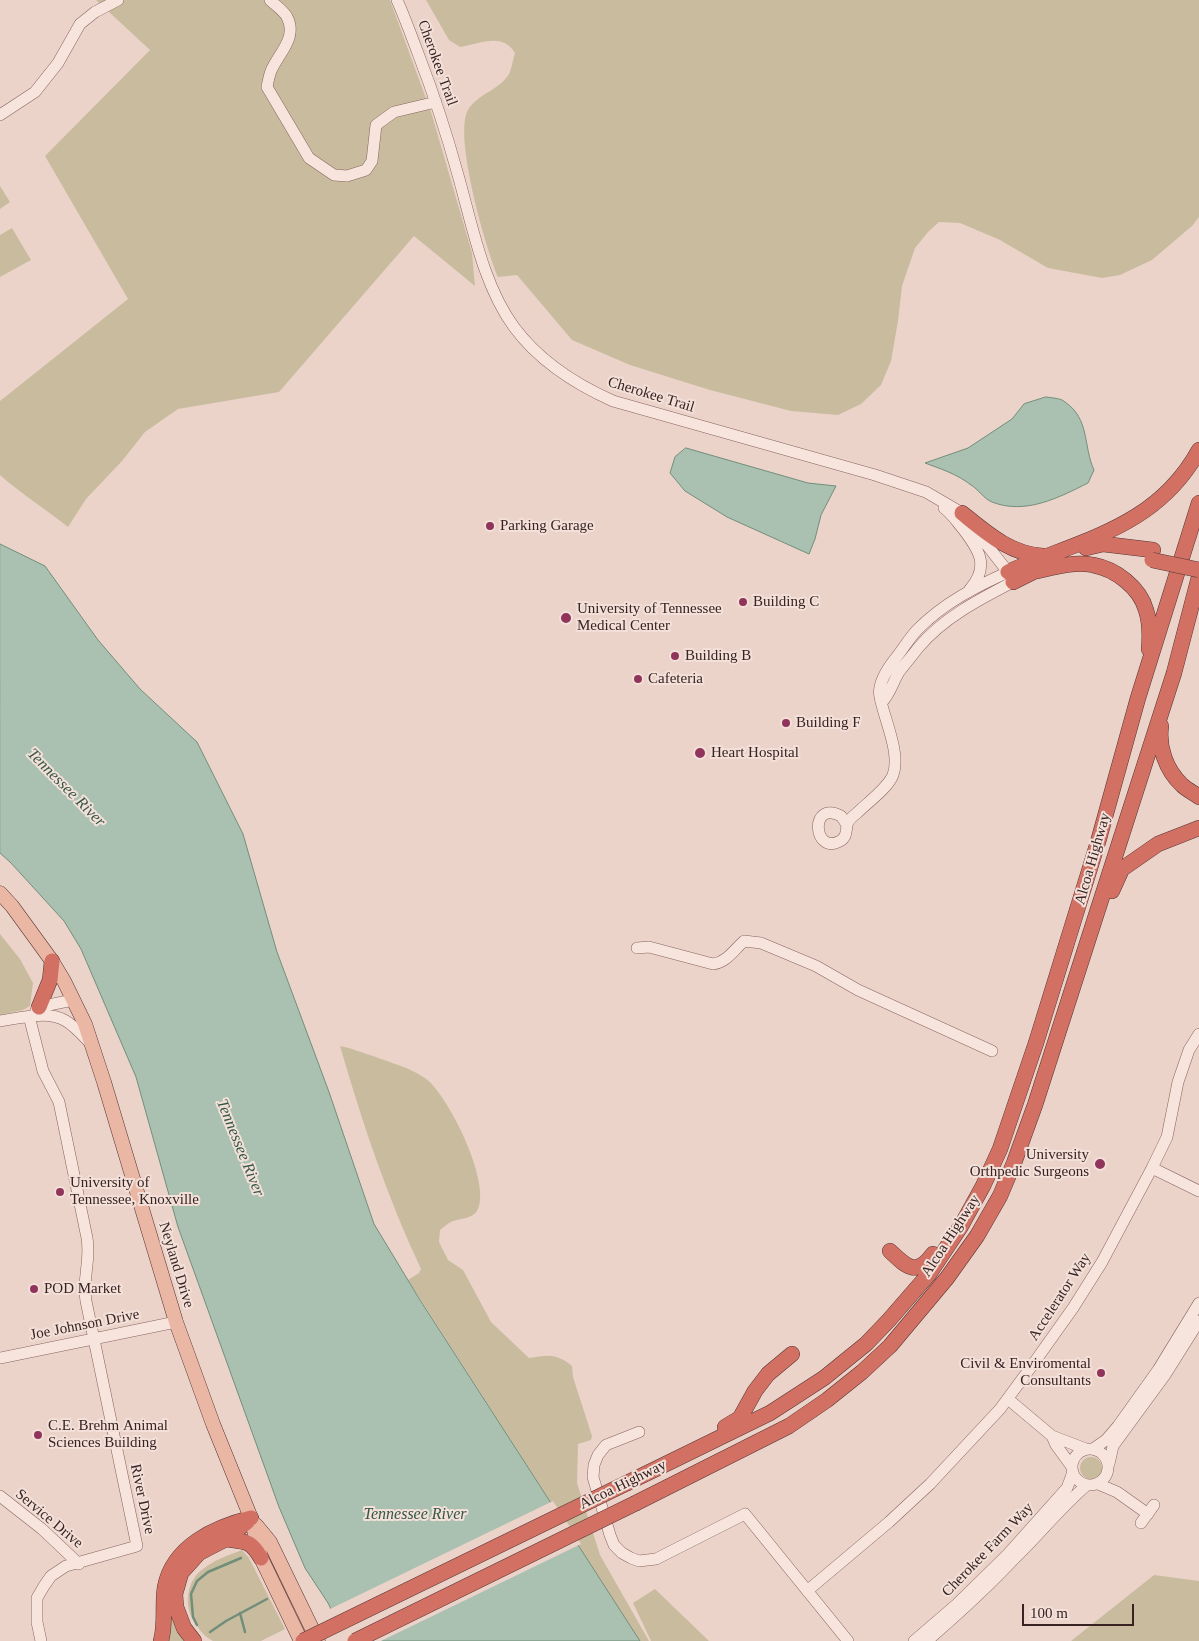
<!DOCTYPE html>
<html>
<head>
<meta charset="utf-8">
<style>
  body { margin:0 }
  #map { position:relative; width:1199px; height:1641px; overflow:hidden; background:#ebd3ca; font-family:Georgia,serif }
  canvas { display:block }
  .scale { position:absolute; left:1022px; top:1604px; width:112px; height:22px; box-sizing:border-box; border:2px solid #382322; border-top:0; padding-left:6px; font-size:15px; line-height:18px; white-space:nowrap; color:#382322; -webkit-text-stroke:4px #f3e0d9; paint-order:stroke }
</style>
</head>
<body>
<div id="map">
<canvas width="1199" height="1641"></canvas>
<div class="scale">100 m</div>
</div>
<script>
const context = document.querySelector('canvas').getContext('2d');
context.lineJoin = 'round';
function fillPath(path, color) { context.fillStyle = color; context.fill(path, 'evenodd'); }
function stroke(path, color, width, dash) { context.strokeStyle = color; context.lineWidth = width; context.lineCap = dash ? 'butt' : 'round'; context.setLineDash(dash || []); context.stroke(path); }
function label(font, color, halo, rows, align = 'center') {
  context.font = font + ' Georgia,serif'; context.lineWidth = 4; context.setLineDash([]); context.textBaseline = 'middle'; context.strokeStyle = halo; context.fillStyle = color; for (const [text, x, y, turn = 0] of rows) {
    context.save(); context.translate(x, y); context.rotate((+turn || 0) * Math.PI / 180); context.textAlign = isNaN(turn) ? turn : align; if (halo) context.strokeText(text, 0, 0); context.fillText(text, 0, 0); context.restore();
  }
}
const green = new Path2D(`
  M96,0H390L432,115L472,253L475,286L414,236L279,392L178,409L145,432L122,461L86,499L68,527C46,509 21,494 0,475V401L128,299L45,156L150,50Z
  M426,0H1199V217L1192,226L1152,260L1120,275L1102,278L1048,268L1000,240L960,223L939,222L928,232L915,248L902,286L898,321L891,361L881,385L861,404L838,415L791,411L710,390L630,365L572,340L517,275L498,277C486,249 453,135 468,110C478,93 501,90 510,72C512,66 513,59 515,53C502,32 480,44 460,47L449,40Z
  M0,186L10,202L0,209Z
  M12,228L31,260L0,277V235Z
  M0,934L20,959L33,983L30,1006L23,1010L0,1015Z
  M340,1046C352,1048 362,1053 373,1056C391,1063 409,1067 425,1078C448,1094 493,1185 477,1211C473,1218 460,1219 453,1221C448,1223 444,1227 440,1230L439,1242L448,1260L463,1270L491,1322L529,1358C548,1355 556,1353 572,1366L573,1377L592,1436L591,1440L578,1444L577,1483L600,1555L649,1641H640L408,1280L419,1273L421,1269C387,1197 362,1122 340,1046Z
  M1080 1468a11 11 0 1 1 22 0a11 11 0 1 1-22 0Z
  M242,1550L249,1558L285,1629L261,1641H213C203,1636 198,1628 192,1618C184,1602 188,1579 203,1569C214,1560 229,1555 242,1550Z
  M1154,1575L1199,1581V1641H1071Z
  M174,1585L186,1641H164Z
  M655,1589L709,1641H651L633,1603Z`);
const water = new Path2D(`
  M1046,397C1052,398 1061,398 1065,402C1090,419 1083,446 1094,470L1088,483C1058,498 1025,515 992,502C984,499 978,489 971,485C957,474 941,469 925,463L968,448L1012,419L1024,404Z
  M686,448L808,483L836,486L821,515L815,539L809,554L727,517L685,491L670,473L675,457Z
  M0,544L45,566L98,640L140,689L197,742L243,834L277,952L329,1092L374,1224L420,1300L640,1641H347L328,1603L305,1568L279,1507L178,1227L136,1077L81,949L64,921L11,863L0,853Z`);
const pier = new Path2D(`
  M553,1501L581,1544L381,1641H344L328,1610Z`);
const stream = new Path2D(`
  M240,1613L245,1632
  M197,1625L193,1617L191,1594L197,1581L208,1572L241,1558
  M210,1632L226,1621L267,1599`);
const minor = new Path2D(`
  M270,0C275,5 284,11 287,17C298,38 278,54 271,71C269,76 268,82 267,87L309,158L334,175L347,176L366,170L372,161L376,125L394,112L436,102
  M397,0C405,18 412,37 419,56C434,95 447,135 458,175C472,224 483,285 514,327C539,361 575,384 613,401L875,475L926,492L962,513L1008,572L1013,582C980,599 943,618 918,648C912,656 905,664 899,672C893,682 890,694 882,702
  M0,115L35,92L58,63L80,24L95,12L118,0
  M944,508C952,514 957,522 963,529C979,550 990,566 970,589
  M847,825L841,816C809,799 813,856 840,841C847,837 846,831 847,825C848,820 853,816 857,813C867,803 888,788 893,775C901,753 884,719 880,697C877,685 888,668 895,659C903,649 910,637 918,629C944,603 975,587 1008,572
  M637,948L649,947L713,964C727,962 734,950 744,941L761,943L816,966L858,990L992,1051
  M36,1010L39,1007L73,1000
  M29,1016L43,1071L59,1102L87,1238C91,1262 82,1277 86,1301L137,1546L66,1566L51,1576L44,1586L37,1598V1622L41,1641
  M0,1021C21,1018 47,1010 66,1021C76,1027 84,1037 92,1045
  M1152,1168L1199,1191
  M0,1358L176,1322
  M1008,1399L1052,1436L1086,1449
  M639,1432L606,1445L598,1455L594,1465L593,1477L610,1535L614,1545L622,1553L631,1558L639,1561L656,1559L745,1514L848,1641
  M1052,1436L1056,1445L1072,1467
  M1072 1467a18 18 0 1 1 36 0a18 18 0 1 1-36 0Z
  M1093,1449L1106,1440L1118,1426L1158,1370L1199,1303
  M1109,1464L1113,1446L1165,1375L1199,1321
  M1098,1484L1117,1492L1148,1514
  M0,1496L42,1529L79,1564
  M1141,1523L1154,1505
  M807,1591L889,1522L930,1484L1000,1409L1031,1367L1073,1308L1102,1262L1152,1168L1167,1137L1178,1082L1189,1050L1199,1034
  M914,1641L957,1604L1008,1554L1067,1488L1073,1472
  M927,1641C957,1615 987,1588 1014,1559C1039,1535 1061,1507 1087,1485`);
const major = new Path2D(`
  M0,893L12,906L52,961L64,981L85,1024L104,1082L176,1322L213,1424L251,1518L261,1558L301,1641
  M256,1525L270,1542L318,1641`);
const highway = new Path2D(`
  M962,513C987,533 1010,554 1043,556
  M1086,548L1103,544L1153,550
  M1008,572C1082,539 1156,528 1199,450
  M1033,572C1052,568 1073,561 1093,565C1116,569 1140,588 1146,610C1150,622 1150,637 1149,649
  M1013,582L1041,568
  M1161,726C1158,747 1166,770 1182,785C1187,790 1194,793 1199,797
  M1112,891L1122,869L1158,844L1199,828
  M39,1007L50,980L52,961
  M890,1251C907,1267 916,1277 933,1254
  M725,1427L740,1418L755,1391L768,1374L792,1354
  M627,1483L770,1413L824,1378L866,1344L889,1320L929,1274L961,1226L983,1186L1000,1149L1036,1043L1098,842L1138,698L1199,503
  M636,1503L789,1426L827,1400L862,1372L890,1346L947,1278L977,1236L1000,1196L1014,1163L1035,1105L1174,673L1199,577
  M226,1539C246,1542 250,1540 261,1558
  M161,1641C166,1623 162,1605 165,1587C173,1546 215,1527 251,1518
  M194,1641L184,1628L176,1607L175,1594L181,1573L199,1553L226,1539L247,1522`);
const highwayBridge = new Path2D(`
  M1152,560L1199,570
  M303,1641L627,1483
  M355,1641L636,1503`);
const markers = [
  [490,526,5,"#91345c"],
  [743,602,5,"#91345c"],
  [566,618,6,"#91345c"],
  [675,656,5,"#91345c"],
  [638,679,5,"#91345c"],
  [786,723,5,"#91345c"],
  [700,753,6,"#91345c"],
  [1100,1164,6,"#91345c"],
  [60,1192,5,"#91345c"],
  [34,1289,5,"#91345c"],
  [1101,1373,5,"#91345c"],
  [38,1435,5,"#91345c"]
];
const streetNames = [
  ["Cherokee Trail",437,63,70],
  ["Cherokee Trail",651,395,17],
  ["Alcoa Highway",1093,859,-74],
  ["Alcoa Highway",951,1236,-57],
  ["Neyland Drive",176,1265,73],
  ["Accelerator Way",1060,1297,-57],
  ["Joe Johnson Drive",85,1325,-11],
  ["Alcoa Highway",623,1485,-26],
  ["River Drive",142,1499,78],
  ["Service Drive",49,1519,40],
  ["Cherokee Farm Way",988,1550,-46]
];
const poiNames = [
  ["Parking Garage",500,526],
  ["Building C",753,602],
  ["University of Tennessee",577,609],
  ["Medical Center",577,626],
  ["Building B",685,656],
  ["Cafeteria",648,679],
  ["Building F",796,723],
  ["Heart Hospital",711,753],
  ["University",1089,1155,"right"],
  ["Orthpedic Surgeons",1089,1172,"right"],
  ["University of",70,1183],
  ["Tennessee, Knoxville",70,1200],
  ["POD Market",44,1289],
  ["Civil & Enviromental",1091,1364,"right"],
  ["Consultants",1091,1381,"right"],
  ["C.E. Brehm Animal",48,1426],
  ["Sciences Building",48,1443]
];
const waterNames = [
  ["Tennessee River",66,788,45],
  ["Tennessee River",240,1148,68],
  ["Tennessee River",415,1515]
];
fillPath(green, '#c9bc9e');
fillPath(water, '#aac0b0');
stroke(water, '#718e7a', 1);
fillPath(pier, '#ebd3ca');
stroke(stream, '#718e7a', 2.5);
stroke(minor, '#87635f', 12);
stroke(major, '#553433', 15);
stroke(highway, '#553433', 16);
stroke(minor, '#f7e4dc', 11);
stroke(major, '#ebb7a5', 14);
stroke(highway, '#d27163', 15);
stroke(highwayBridge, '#553433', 16, []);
stroke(highwayBridge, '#d27163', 15);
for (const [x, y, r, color] of markers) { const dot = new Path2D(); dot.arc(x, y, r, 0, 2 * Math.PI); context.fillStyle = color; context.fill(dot); stroke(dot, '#f3e0d9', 2); }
label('15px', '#382322', '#f3e0d9', streetNames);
label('15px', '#382322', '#f3e0d9', poiNames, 'left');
label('italic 16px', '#325745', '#f3e0d9', waterNames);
</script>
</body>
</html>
